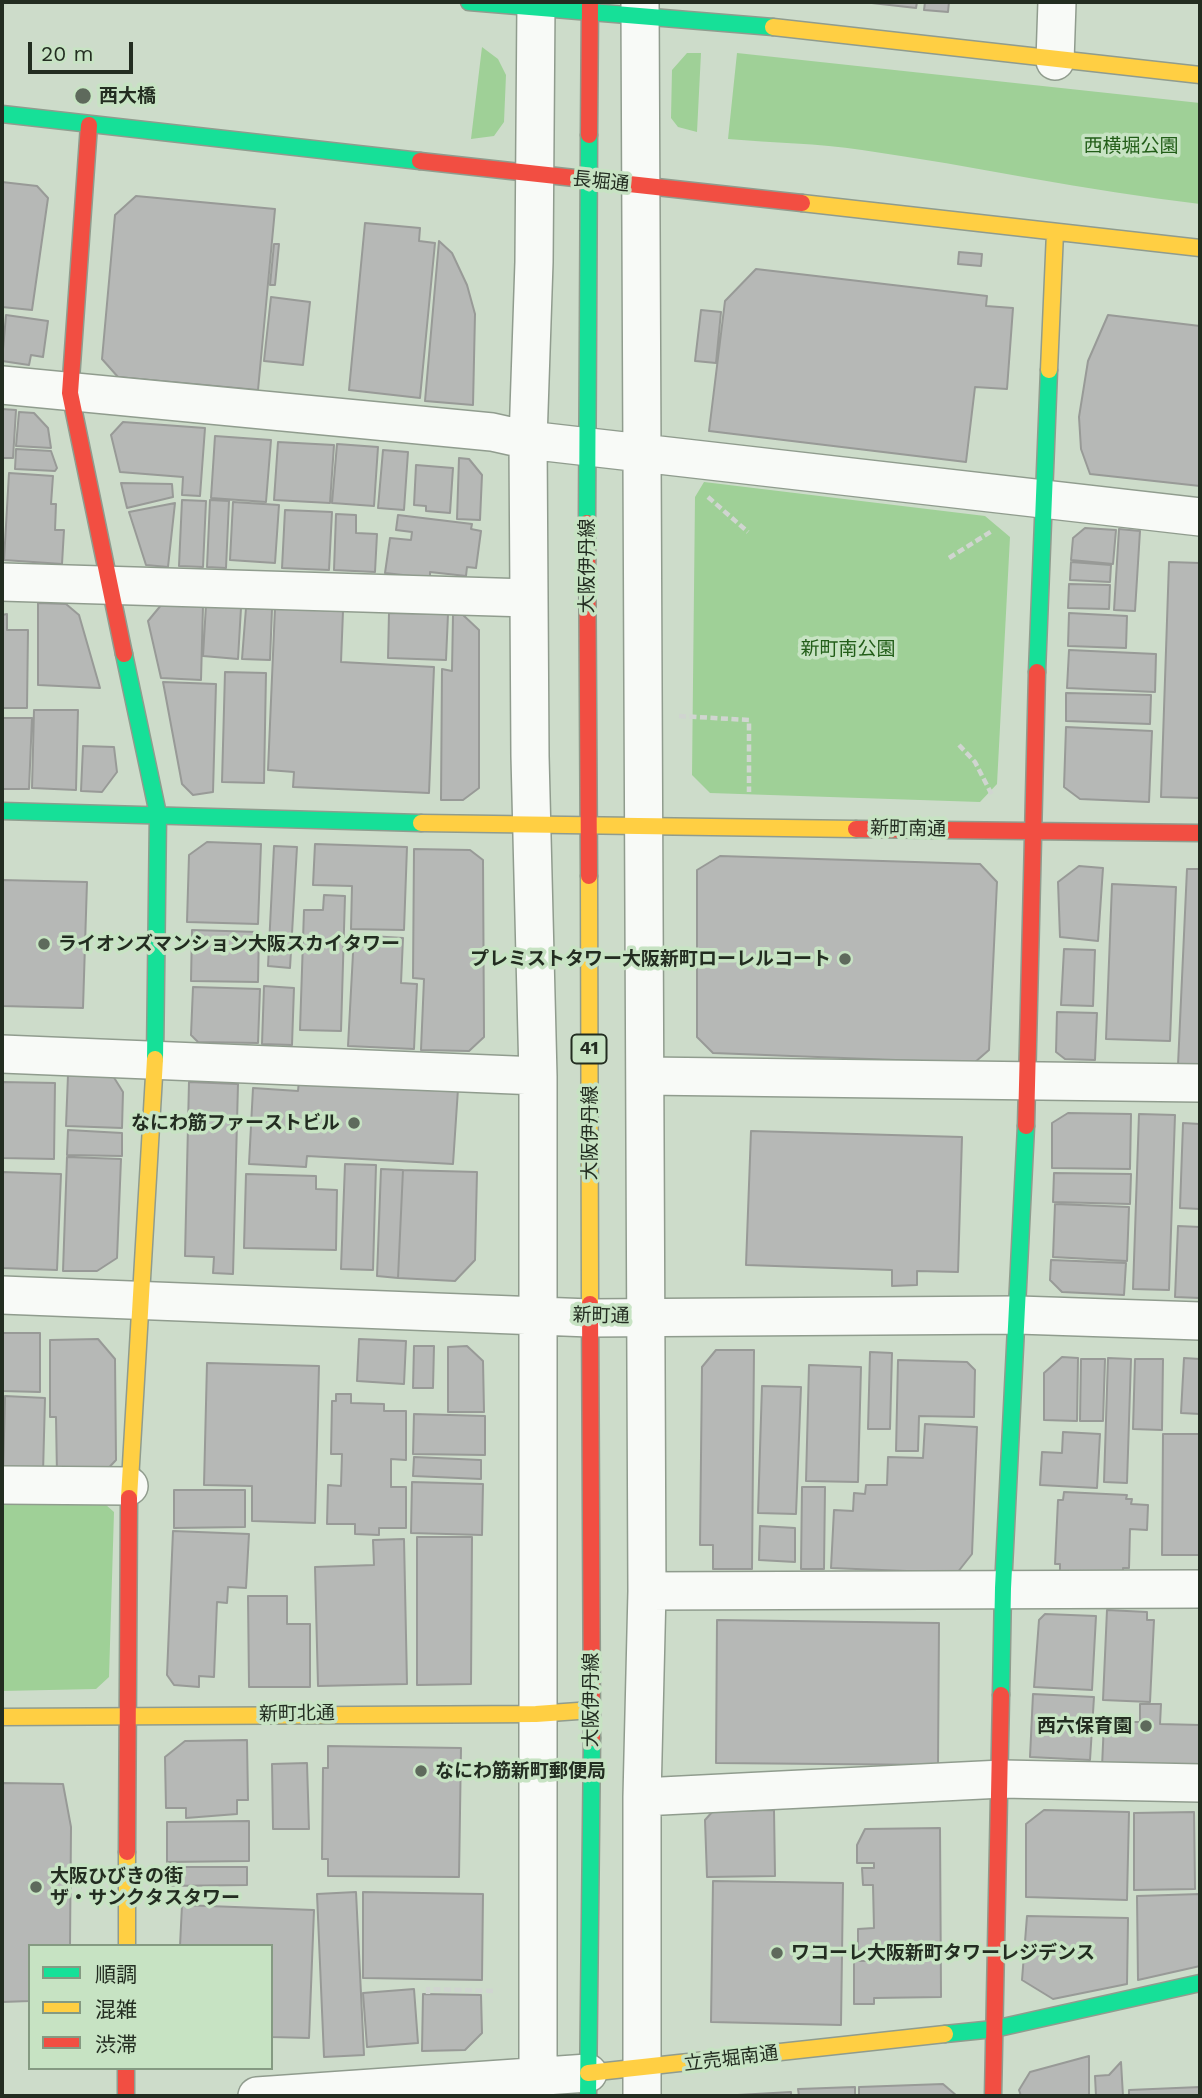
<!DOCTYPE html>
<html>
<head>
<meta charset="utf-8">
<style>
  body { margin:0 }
  #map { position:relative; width:1202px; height:2098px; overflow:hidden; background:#cddcca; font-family:"Work Sans","Noto Sans JP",sans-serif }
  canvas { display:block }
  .frame { position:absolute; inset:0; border:4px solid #232d21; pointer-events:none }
  .legend { position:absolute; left:28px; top:1944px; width:245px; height:126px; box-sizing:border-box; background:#c7e3c3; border:2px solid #859a82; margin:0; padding:9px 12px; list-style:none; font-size:21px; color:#232d21 }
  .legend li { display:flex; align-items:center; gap:14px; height:35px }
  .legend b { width:35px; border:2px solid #859a82 }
  .scale { position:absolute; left:28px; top:42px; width:105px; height:32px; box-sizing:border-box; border:4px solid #232d21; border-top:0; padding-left:9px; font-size:21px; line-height:24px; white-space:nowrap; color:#232d21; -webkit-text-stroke:5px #c7e3c3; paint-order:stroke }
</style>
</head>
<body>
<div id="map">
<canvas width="1202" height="2098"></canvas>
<div class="frame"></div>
<ul class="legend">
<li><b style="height:9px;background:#16e098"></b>順調</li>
<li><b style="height:9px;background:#ffcf43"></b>混雑</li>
<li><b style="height:9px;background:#f24e42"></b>渋滞</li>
</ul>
<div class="scale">20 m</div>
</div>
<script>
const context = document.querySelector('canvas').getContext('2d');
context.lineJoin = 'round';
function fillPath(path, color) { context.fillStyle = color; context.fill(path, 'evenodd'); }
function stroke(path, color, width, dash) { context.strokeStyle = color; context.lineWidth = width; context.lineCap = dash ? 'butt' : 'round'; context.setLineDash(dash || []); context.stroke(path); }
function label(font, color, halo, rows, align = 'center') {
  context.font = font + ' "Work Sans","Noto Sans JP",sans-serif'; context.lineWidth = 7; context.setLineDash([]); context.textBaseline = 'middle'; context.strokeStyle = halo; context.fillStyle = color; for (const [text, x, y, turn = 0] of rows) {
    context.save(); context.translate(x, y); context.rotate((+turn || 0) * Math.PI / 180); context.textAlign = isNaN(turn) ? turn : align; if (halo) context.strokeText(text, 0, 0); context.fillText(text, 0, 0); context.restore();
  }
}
const green = new Path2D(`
  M482,47L498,59L506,75L504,122L494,136L471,139Z
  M687,53H701L697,132L678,127L671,118L672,70Z
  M737,53L1200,103V204C1086,191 975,166 862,150C818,143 773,143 728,139Z
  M704,482L985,516L1010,537L997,784L980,802L710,793L692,775L695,497Z
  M2,1496L97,1497L114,1512L109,1677L96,1689L2,1691Z`);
const building = new Path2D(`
  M863,2H917L916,8Z
  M925,2H949L948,12L924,10Z
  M2,182L37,186L48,198L32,310L2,307Z
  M136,196L275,209L258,390L118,377L102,359L115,215Z
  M365,223L420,228L419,241L435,243L420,398L349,390Z
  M439,241L452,253L467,285L475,314L473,405L425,401Z
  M274,244H279L275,285H270Z
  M959,252L982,254L981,266L958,264Z
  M756,269L987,296L986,306L1013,308L1007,389L975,387L966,462L709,431L725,301Z
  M271,297L310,302L303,365L264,361Z
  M701,310L721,312L716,363L695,361Z
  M6,315L48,321L43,357L31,355L29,365L2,361Z
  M1108,315L1200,326V486L1090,474L1081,449L1079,417L1088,361Z
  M2,409L16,410L13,458H2Z
  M19,412L34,413L48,428L51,448L16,446Z
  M123,422L205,428L200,496L182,495L183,477L120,472L111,435Z
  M215,436L271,440L266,502L211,498Z
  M278,442L334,445L330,503L274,500Z
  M337,444L378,447L374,506L332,503Z
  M16,449L51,451L57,468L55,471L15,469Z
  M383,450L408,452L404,510L378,508Z
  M459,458L469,459L482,475L480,520L457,519Z
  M416,465L453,468L450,513L426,511V506L414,505Z
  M9,473L53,476L51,504H56L55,530H64L62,564L4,560Z
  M121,483L172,484L173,497L127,508Z
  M182,500L206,501L203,567L179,566Z
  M210,500L229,501L226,568L207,567Z
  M233,502L279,505L275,563L230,560Z
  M175,503L168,567L146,565L129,512Z
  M285,510L332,512L329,570L282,568Z
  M336,514L356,515V533L377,534L375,572L334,570Z
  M398,515L472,524L471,529L481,531L476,568L467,567L466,576L430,572V578L385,573L390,538L411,540L412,532L396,530Z
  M1085,528L1116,530L1113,564L1071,560L1073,538Z
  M1119,529L1140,531L1135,611L1114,610Z
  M1071,562L1111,565L1110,582L1070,580Z
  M1169,562L1200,563V798L1161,797Z
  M1069,584L1110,585L1109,609L1068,608Z
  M38,603L66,604L79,615L100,688L38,685Z
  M162,604L203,606L201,680L161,678L148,621Z
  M206,605L241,608L238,659L203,656Z
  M246,608L272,609L270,660L242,659Z
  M275,608L343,611L341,662L434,667L429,793L293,787L294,772L268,770Z
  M389,613L448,614L446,660L388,658Z
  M1069,613L1127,616L1126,648L1068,646Z
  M7,614V630H28L27,708H2V615Z
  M462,614L479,630V788L463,800H441L442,669L452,671L453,615Z
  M1069,650L1156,654L1155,692L1067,688Z
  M225,672L266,673L264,783L222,782Z
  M163,682L216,684L213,792L193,795L182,784Z
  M1066,693L1151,695L1150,724L1066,721Z
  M34,710H78L76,790L32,788Z
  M2,718H32L29,789H2Z
  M1066,727L1152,731L1149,802L1080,799L1064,787Z
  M83,746L114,747L117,772L102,792L81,791Z
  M207,842L261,844L258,924L187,922L189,855Z
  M315,844L407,847L404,930L351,929L352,886L313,885Z
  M274,846L297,847L290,968L268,966Z
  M414,849L470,850L483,860L484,1037L469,1051L421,1050L424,979L413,978Z
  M720,856L980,864L997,882L989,1050L974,1063L713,1053L697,1037V870Z
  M1079,866L1103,868L1098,941L1060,937L1058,882Z
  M1187,869H1200V1066L1178,1065Z
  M2,880L87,882L83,1008L2,1006Z
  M1112,884L1176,887L1170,1041L1106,1039Z
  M324,895L345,896L341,1031L300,1030L304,910H323Z
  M192,930L259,932L258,982L191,981Z
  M354,935L403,938L401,983L417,984L414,1049L348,1046Z
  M1064,949L1095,950L1093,1006L1061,1005Z
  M264,986L294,988L292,1045L262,1044Z
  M193,987L260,989L258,1043L198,1042L191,1035Z
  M1057,1012L1097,1013L1095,1060L1065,1059L1056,1052Z
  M68,1075L113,1076L123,1092L122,1128L66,1126Z
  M299,1080L458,1089L453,1164L307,1156L306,1167L249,1164L253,1088L298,1091Z
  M2,1082L55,1083L54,1159L2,1158Z
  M189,1082L238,1084L233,1274L213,1273L214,1257L185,1256Z
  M1068,1113L1131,1114L1130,1169L1052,1168V1123Z
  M1139,1114L1175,1115L1169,1290L1133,1289Z
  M1183,1123L1200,1124V1209L1180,1208Z
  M68,1130L122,1133V1156L67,1155Z
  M751,1131L962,1137L958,1272L917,1271V1285L892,1286V1270L746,1265Z
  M67,1157L121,1159L117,1258L97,1271H63Z
  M345,1164L376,1165L373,1270L341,1269Z
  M381,1169L403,1170L398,1278L377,1276Z
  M403,1170L477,1172L475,1260L455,1281L398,1278Z
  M2,1172L61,1174L57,1270L2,1268Z
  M1054,1173L1131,1174L1130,1204L1053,1202Z
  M246,1174L316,1176V1189L337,1190L336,1250L244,1248Z
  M1055,1204L1129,1207L1127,1261L1053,1257Z
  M1178,1226L1200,1227V1298L1175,1297Z
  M1051,1260L1126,1263L1124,1295L1062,1292L1050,1280Z
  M2,1333H40V1392L2,1391Z
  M98,1339L115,1359L116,1460L102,1475H57L56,1417H50V1340Z
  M359,1339L406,1341L404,1384L357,1381Z
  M414,1346H434L433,1388H413Z
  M467,1346L483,1361L484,1412H448V1347Z
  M716,1350H754L752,1569H713V1545H700L702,1367Z
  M870,1352L892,1353L890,1429H868Z
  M1062,1357L1078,1358L1077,1421L1044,1420V1373Z
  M1108,1358L1131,1359L1127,1483L1104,1482Z
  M1184,1358L1200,1359V1414L1181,1413Z
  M1081,1359H1105L1103,1421H1080Z
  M1135,1359H1163L1162,1430L1133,1429Z
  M898,1360L967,1362L975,1370L974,1417L919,1416L918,1451H896Z
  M207,1363L319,1366L315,1523L252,1521V1486L204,1485Z
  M809,1365L861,1367L858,1482L806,1481Z
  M762,1386L801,1387L796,1514L758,1513Z
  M336,1394H351V1403L384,1404V1411H406V1460L391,1459V1487H406V1528H379V1535L355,1534V1524H327L328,1485L341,1486L342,1454H331L332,1401H336Z
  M5,1396L45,1398L43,1473H3Z
  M414,1414L485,1416V1455L413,1454Z
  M925,1424L977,1427L972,1554L957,1573L831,1568L834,1510L853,1511L854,1493L865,1494L866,1485H887L888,1457L923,1458Z
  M1063,1432L1100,1434L1097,1488L1040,1485L1042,1452L1062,1453Z
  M1163,1434H1200V1555H1162Z
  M414,1457L481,1460V1479L413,1476Z
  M412,1482L483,1484L482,1535L411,1533Z
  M802,1487H825L824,1569H801Z
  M174,1490H245V1527L174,1528Z
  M1064,1492L1127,1495L1126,1499H1132L1131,1504L1148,1505L1147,1530L1130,1529L1129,1568H1123V1575L1060,1571V1564H1055L1058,1500H1063Z
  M760,1526L795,1528V1562L759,1560Z
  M173,1531L249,1534L246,1588L228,1587L227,1603L217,1602L214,1677L199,1676V1687L174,1685L167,1675Z
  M417,1537H472L471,1684L417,1685Z
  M404,1539L407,1684L318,1686L315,1567L374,1565L373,1540Z
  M248,1596H287V1624H310V1687H249Z
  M1107,1610L1147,1612V1620H1154L1150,1702L1103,1700Z
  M1045,1614L1096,1616L1092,1690L1034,1687L1039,1620Z
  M717,1620L939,1623L938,1765L716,1763Z
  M1033,1694L1094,1697L1090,1760L1030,1757Z
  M1140,1704H1161L1160,1724L1200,1725V1770L1102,1767L1104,1722H1140Z
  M247,1740L248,1800H237V1814L186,1818V1808H166L165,1757L185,1741Z
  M328,1746L461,1748L459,1877L328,1876V1859H322L323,1768H328Z
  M307,1763L309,1829H273L272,1764Z
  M2,1783L63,1784L71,1827L70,1946H30V2001L2,2002Z
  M774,1810L775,1876L707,1877L705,1820L713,1811Z
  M1044,1810L1129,1812L1127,1900L1026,1897V1824Z
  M1194,1812L1195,1889L1134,1890V1813Z
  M249,1821V1861L167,1862V1822Z
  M940,1828L941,1997L874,1998V2004H854V1961H872V1954H858V1929L874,1928L873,1885H863L862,1868H874V1863H857V1845L865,1829Z
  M166,1867H247V1885L166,1886Z
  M713,1881L843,1883L841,2025L711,2022Z
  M356,1892L364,2055L324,2057L317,1894Z
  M363,1892L483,1894L482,1980L363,1978Z
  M1200,1894V1966L1138,1980L1137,1896Z
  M182,1905L314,1910L309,2038L271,2037V1946H180Z
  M1027,1916L1128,1918L1127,1984L1053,1999L1022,1980Z
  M414,1989L418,2043L367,2047L363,1993Z
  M423,1994L481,1995L482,2033L465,2050L422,2051Z
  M1089,2056V2095L1021,2096L1019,2090L1030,2072Z
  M1121,2062L1123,2096H1096L1095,2076L1109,2075Z
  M943,2084L957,2096H859V2087Z
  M855,2087V2096H799L798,2089Z
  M1200,2087V2096H1129V2090Z
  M791,2092V2096H720Z`);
const path = new Path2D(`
  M708,497L748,532
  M949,558L992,531
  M679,716L749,720V792
  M959,745L975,762L992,795
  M428,1994V1989L494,1991`);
const street = new Path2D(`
  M536,2L534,262L528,440L530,756L538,1076V2096
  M640,2L647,1591L642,1797V2096
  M1055,61L1057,2
  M2,385L492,432L528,440L1200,517
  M2,582L528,598
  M2,1054L538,1076
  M646,1076L1200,1083
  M2,1295L590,1318L1018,1315L1200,1321
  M2,1485L129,1486
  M647,1591L1200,1589
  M642,1797L1002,1779L1200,1783
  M257,2096L588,2073`);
const fast = new Path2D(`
  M469,2L773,27
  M2,114L420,161
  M587,523L589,135
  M124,654L158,814L155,1059
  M1037,672L1049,370
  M2,811L421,823
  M1001,1695L1003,1588L1026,1126
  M945,2034L994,2029L1200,1983
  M588,2096L592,1738`);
const slow = new Path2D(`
  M773,27L1200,75
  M802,203L1200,248
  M1049,370L1055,232
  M421,823L856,829
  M589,876L590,1304
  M129,1498L155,1059
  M2,1717L536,1714L592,1710
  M127,1946V1852
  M588,2073L945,2034`);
const jam = new Path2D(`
  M89,125L70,393L124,654
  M589,135L590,2
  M420,161L802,203
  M587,523L589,876
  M856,829L1200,833
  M1026,1126L1037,672
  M590,1304L592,1738
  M127,1852L129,1498
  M126,2068V2096
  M993,2096L1001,1695`);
const markers = [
  [83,96,9,"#5e6a5c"],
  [44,944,7,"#5e6a5c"],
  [845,959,7,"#5e6a5c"],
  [354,1123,7,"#5e6a5c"],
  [1146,1726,7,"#5e6a5c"],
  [421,1771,7,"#5e6a5c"],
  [36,1887,7,"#5e6a5c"],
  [777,1953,7,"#5e6a5c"]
];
const shields = [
  [589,1049,35]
];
const shieldNames = [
  ["41",589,1049]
];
const poiNames = [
  ["西大橋",99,96],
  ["ライオンズマンション大阪スカイタワー",58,944],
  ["プレミストタワー大阪新町ローレルコート",831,959,"right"],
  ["なにわ筋ファーストビル",340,1123,"right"],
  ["西六保育園",1132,1726,"right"],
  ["なにわ筋新町郵便局",435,1771],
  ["大阪ひびきの街",50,1876],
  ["ザ・サンクタスタワー",50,1898],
  ["ワコーレ大阪新町タワーレジデンス",791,1953]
];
const parkNames = [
  ["西横堀公園",1131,146],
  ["新町南公園",848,649]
];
const streetNames = [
  ["長堀通",601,182,6],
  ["大阪伊丹線",587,566,-90],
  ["新町南通",908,829,1],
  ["大阪伊丹線",590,1133,-90],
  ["新町通",601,1316,1],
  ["大阪伊丹線",591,1700,-90],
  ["新町北通",297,1714,-1],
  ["立売堀南通",731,2059,-7]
];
fillPath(green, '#9fd097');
fillPath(building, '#b6b8b6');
stroke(building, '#989a97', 2);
stroke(street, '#909c8e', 40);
stroke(fast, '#909c8e', 19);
stroke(slow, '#909c8e', 19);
stroke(jam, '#909c8e', 19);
stroke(path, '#d0d5d0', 4.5, [7, 3.5]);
stroke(street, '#f8faf7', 37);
stroke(fast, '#16e098', 16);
stroke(slow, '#ffcf43', 16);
stroke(jam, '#f24e42', 16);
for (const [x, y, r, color] of markers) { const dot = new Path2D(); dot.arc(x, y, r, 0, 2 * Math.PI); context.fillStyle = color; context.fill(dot); stroke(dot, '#c7e3c3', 2.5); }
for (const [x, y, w] of shields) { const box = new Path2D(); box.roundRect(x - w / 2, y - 14.5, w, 29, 5); context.fillStyle = '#c7e3c3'; context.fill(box); stroke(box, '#232d21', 2); }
label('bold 18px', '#232d21', null, shieldNames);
label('bold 19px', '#232d21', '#c7e3c3', poiNames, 'left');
label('19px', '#225d18', '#c7e3c3', parkNames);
label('19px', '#232d21', '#c7e3c3', streetNames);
</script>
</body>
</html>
